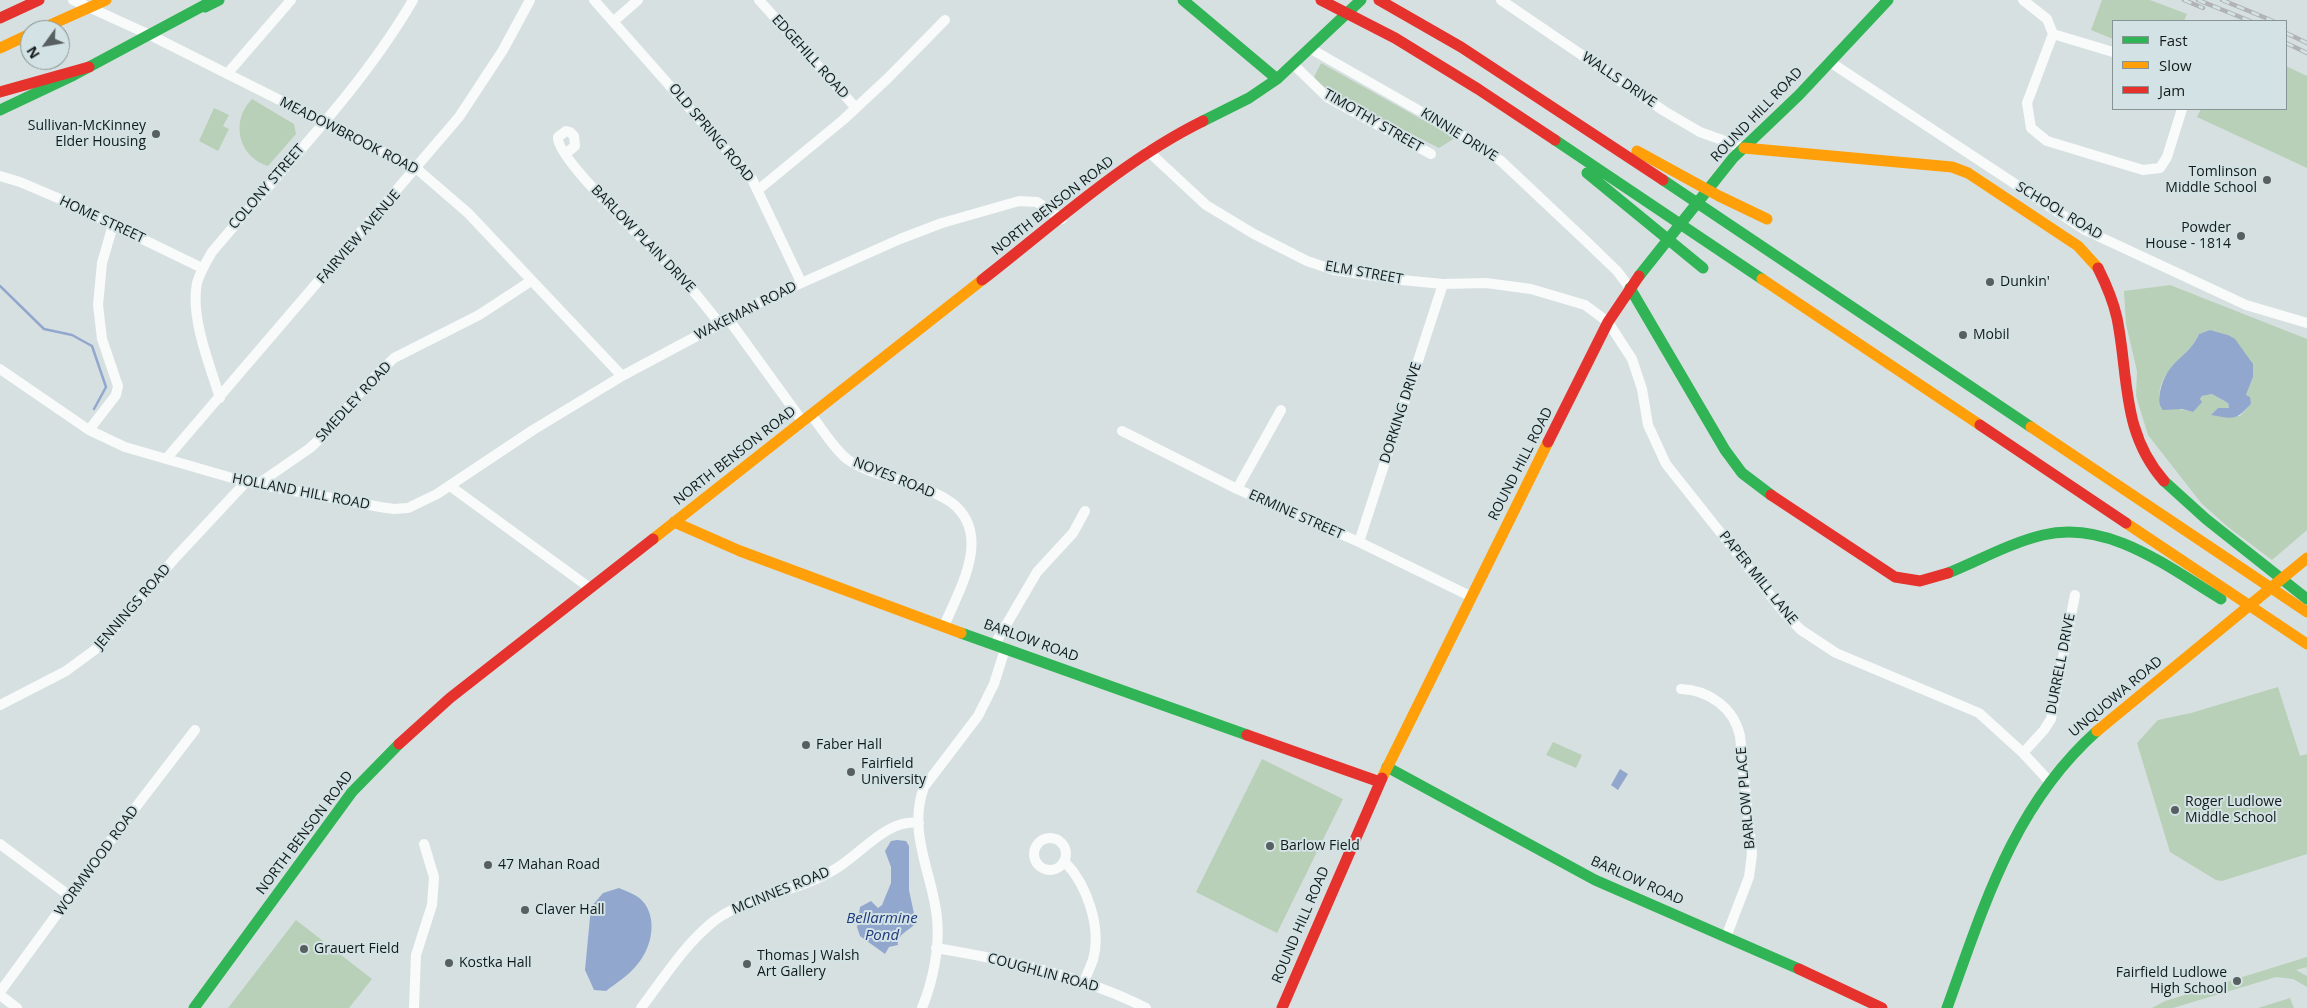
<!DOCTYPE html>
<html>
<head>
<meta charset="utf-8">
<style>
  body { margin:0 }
  #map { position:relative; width:2307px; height:1008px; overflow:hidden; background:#d7e0e1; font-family:"Open Sans",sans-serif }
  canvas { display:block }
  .legend { position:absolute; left:2112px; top:20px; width:175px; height:90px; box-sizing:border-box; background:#d3e3e5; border:1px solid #879394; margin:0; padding:6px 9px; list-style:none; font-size:15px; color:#141a1a }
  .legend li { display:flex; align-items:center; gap:10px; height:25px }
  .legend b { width:25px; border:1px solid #879394 }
  .north { position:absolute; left:20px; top:20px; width:50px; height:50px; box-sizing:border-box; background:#d3e3e5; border:1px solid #879394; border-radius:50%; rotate:238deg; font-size:14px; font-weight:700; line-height:20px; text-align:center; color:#141a1a }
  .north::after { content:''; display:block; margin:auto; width:18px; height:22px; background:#585f60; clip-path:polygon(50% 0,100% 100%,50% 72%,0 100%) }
</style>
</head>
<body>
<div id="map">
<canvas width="2307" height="1008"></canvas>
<ul class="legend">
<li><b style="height:6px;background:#30b455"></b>Fast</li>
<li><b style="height:6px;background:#ff9f0a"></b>Slow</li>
<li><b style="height:6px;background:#e5322d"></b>Jam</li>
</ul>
<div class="north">N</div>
</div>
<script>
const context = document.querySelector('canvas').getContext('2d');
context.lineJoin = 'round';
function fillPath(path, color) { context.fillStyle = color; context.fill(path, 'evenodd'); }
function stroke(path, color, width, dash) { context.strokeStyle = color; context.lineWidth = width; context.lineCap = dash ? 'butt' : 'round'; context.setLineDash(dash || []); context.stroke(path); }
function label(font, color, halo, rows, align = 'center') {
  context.font = font + ' "Open Sans",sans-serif'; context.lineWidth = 4; context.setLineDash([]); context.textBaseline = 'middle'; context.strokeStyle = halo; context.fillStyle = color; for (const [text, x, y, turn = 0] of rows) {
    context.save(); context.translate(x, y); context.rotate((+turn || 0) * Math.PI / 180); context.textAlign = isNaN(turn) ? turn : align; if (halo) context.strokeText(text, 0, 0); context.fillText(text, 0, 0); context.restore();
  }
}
const green = new Path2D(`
  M2102,0H2150L2187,14L2184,21H2113V39L2091,30Z
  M1321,63L1455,138L1439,148L1333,94L1320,84L1314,77Z
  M2286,66L2307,76V168L2197,117L2201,109H2286Z
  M252,99L294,124L296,134L268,166C238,157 230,121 252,99Z
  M214,108L229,115L223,126L229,129L218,151L199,141Z
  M2170,285L2307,339V530L2272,560L2228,527L2202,504L2148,435L2136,396L2137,371L2126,324L2124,291ZM2210,330L2228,335L2253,377L2246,395L2251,404L2240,416L2212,415L2218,408H2229L2228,403L2212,394L2202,396L2193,412L2160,405C2154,369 2187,361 2199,334Z
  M2278,687L2300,756L2307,754V854L2222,881L2216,880L2170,852L2137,743L2158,720L2191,713Z
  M1553,742L1582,755L1576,768L1546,755Z
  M1262,759L1343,799L1277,933L1196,892Z
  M296,920L372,979L349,1008H228Z
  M2307,957V967L2296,970L2307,976V987L2293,979L2276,977L2173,1008H2152L2165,1001Z
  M2290,998L2294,1008H2258Z`);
const water = new Path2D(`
  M2210,330L2228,335L2235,339L2253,364V377L2246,395L2250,397L2251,404C2235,421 2234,419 2211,415L2218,408H2229L2228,403L2212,394L2202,396L2200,399L2202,402L2193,412L2182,409L2163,410C2158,404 2159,399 2160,392C2167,359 2188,359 2199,334Z
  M1620,769L1628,774L1618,790L1611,785Z
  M897,840L906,841L909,846V890L916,923C909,931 897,934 898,945L889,947L885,954L860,936L857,927L860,907L871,901L878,908L882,905L891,883V867L885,851L891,841Z
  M619,888C628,892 639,895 645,904C658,923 650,951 636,966C628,976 616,983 606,991L594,990L585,970L591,907L603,893Z`);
const stream = new Path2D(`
  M0,286L44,329L72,335L92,346L106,387L94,409`);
const street = new Path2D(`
  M73,0L150,35L417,169L468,213L622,376
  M594,0L752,179L801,282
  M759,0L856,108
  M1501,0L1664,111L1700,132L1744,148
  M2023,0L2047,19L2053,34
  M614,21L638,0
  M1311,49L1462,135L1501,161L1587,242L1617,271L1630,288
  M2113,52L2053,34L2027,103L2031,128L2047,141L2143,170L2160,168L2167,157L2182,109
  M1830,62L2085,230L2246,305L2307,323
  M1294,65L1327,97L1431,154
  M227,74L291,0
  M1148,151L1206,205L1254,234L1307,261L1334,270L1401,280L1443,284L1486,283L1531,289L1585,305L1608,322L1632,359L1642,389L1648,425L1666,464L1785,614L1801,630L1836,653L1979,713L2023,753L2049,781
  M565,154L575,146L574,136L570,132L566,131L558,137C555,159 661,256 681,277C695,292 707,308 720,324
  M0,176L20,182L60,199L202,268
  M758,190L843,120L888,78L945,20
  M729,320L803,422
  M0,369L89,430L125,447L246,482L380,507L394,509L408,508L437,494L533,430L622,376L770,297L900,239L942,223L1019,201L1037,202L1062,219
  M220,398C210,366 190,317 197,283C200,272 206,262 212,252C280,170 359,93 413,0
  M811,415C822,428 833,448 847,459C862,470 883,475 900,480C918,487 937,492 952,503C993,535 959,590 944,626
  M89,430L116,395L118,386L102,339L98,305L102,263L113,225
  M1122,431L1237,489L1359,542L1472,597
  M166,459L459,117L503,50L530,0
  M258,484L310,448L324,435L370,381L394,358L479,315L531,281
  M450,486L590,588
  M1237,489L1281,410
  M1359,542L1443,284
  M995,644L1037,572L1073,533L1085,511
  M1681,689C1709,690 1734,708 1740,736L1752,854L1749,877L1726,937
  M0,705L66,671L100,646L175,558L246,482
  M2023,753L2044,730L2051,719L2075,595
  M1034 854a16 16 0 1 1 32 0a16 16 0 1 1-32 0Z
  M0,844L71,897
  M1064,861C1087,884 1102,928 1093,960C1090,967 1087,975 1084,982
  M936,948C1007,960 1081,975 1146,1008
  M0,992L119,829L195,730
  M0,995L17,1008
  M414,1008L416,955L432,905L434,877L424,844
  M641,1008C663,979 685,944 714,921C749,895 795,893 832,871C860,856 886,818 919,823
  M922,1008C933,981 940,947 937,918C933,875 907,833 924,787L978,716L994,684L1005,649`);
const fast = new Path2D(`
  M1183,0L1277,79
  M205,7L219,0
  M0,110L74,75L214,0
  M1203,121L1249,98L1277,79L1361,0
  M1555,140L1762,279
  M1587,173L1703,268
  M1663,180L2031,427
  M1639,276L1733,158L1799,95L1888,0
  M1630,288L1725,450L1742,473L1771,495
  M2164,481L2206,519L2307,599
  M1948,573C1980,560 2010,543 2043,535C2108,519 2169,568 2221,599
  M961,633L1247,735
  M1387,767L1595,880L1799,969
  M194,1008L352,792L399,744
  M1947,1008C1984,906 2013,806 2097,731`);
const slow = new Path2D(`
  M39,30L106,0
  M0,48L30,34
  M1744,148L1952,167L1968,173L2078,246L2098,268
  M1637,151L1719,196L1767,219
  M1762,279L1980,425
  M2031,427L2307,612
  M674,522L740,551L961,633
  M2126,523L2307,644
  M653,539L982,280
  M2097,731L2307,558
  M1382,778L1548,442`);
const jam = new Path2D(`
  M1321,0L1395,38L1478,89L1555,140
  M1379,0L1461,47L1663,180
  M0,18L39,0
  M0,92L89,67
  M2098,268C2106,284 2113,300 2117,318C2129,377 2121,432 2164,481
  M982,280C1053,225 1122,161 1203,121
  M1980,425L2126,523
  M1548,442L1608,322L1639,276
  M1771,495L1895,577L1920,581L1948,573
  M1247,735L1380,782
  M399,744L450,698L653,539
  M1799,969L1882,1008
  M1282,1008L1382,778`);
const rail = new Path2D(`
  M2184,0L2203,8
  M2198,0L2250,21
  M2222,0L2273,21
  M2286,33L2307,43
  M2286,43L2307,53`);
const markers = [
  [156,134,5,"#585f60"],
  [2267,180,5,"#585f60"],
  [2241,236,5,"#585f60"],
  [1990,282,5,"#585f60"],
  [1963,335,5,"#585f60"],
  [806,745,5,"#585f60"],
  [851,772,5,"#585f60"],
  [2175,810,5,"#585f60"],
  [1270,846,5,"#585f60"],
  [488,865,5,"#585f60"],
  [525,910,5,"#585f60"],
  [304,949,5,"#585f60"],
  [449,963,5,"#585f60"],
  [747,964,5,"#585f60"],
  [2237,981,5,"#585f60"]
];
const streetNames = [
  ["EDGEHILL ROAD",810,57,48],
  ["WALLS DRIVE",1619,80,34],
  ["ROUND HILL ROAD",1757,115,-46],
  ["TIMOTHY STREET",1373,121,30],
  ["OLD SPRING ROAD",711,133,50],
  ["KINNIE DRIVE",1459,135,32],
  ["MEADOWBROOK ROAD",349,136,27],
  ["COLONY STREET",267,187,-49],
  ["NORTH BENSON ROAD",1053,206,-38],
  ["SCHOOL ROAD",2059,211,31],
  ["HOME STREET",102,220,25],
  ["FAIRVIEW AVENUE",359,237,-49],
  ["BARLOW PLAIN DRIVE",643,239,46],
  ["ELM STREET",1364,273,10],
  ["WAKEMAN ROAD",746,311,-27],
  ["SMEDLEY ROAD",354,402,-47],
  ["DORKING DRIVE",1401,413,-72],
  ["NORTH BENSON ROAD",735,456,-38],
  ["ROUND HILL ROAD",1521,464,-63],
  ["NOYES ROAD",894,478,22],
  ["HOLLAND HILL ROAD",301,492,11],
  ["ERMINE STREET",1296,515,24],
  ["PAPER MILL LANE",1758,578,51],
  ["JENNINGS ROAD",133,607,-49],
  ["BARLOW ROAD",1031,641,20],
  ["DURRELL DRIVE",2061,664,-79],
  ["UNQUOWA ROAD",2116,697,-40],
  ["BARLOW PLACE",1746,798,-95],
  ["NORTH BENSON ROAD",305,833,-53],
  ["WORMWOOD ROAD",97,861,-54],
  ["BARLOW ROAD",1637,881,24],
  ["MCINNES ROAD",781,891,-22],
  ["ROUND HILL ROAD",1301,925,-67],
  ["COUGHLIN ROAD",1043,973,15]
];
const poiNames = [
  ["Sullivan-McKinney",146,126,"right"],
  ["Elder Housing",146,142,"right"],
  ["Tomlinson",2257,172,"right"],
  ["Middle School",2257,188,"right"],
  ["Powder",2231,228,"right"],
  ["House - 1814",2231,244,"right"],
  ["Dunkin'",2000,282],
  ["Mobil",1973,335],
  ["Faber Hall",816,745],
  ["Fairfield",861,764],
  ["University",861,780],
  ["Roger Ludlowe",2185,802],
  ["Middle School",2185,818],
  ["Barlow Field",1280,846],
  ["47 Mahan Road",498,865],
  ["Claver Hall",535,910],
  ["Grauert Field",314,949],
  ["Thomas J Walsh",757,956],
  ["Art Gallery",757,972],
  ["Kostka Hall",459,963],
  ["Fairfield Ludlowe",2227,973,"right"],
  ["High School",2227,989,"right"]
];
const waterNames = [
  ["Bellarmine",882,919],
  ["Pond",882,936]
];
fillPath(green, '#b8d0b7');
fillPath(water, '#92a7ce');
stroke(stream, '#92a7ce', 2.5);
stroke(street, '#f9fafa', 10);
stroke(fast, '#30b455', 11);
stroke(slow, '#ff9f0a', 11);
stroke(jam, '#e5322d', 11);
stroke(rail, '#b1b3b4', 4.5);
stroke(rail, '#d3e3e5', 2.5, [8]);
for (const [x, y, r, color] of markers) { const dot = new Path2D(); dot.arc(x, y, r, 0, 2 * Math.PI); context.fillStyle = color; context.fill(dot); stroke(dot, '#d3e3e5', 2); }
label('14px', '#141a1a', '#d3e3e5', streetNames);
label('14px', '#141a1a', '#d3e3e5', poiNames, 'left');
label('italic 15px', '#1f397c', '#d3e3e5', waterNames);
</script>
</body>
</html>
